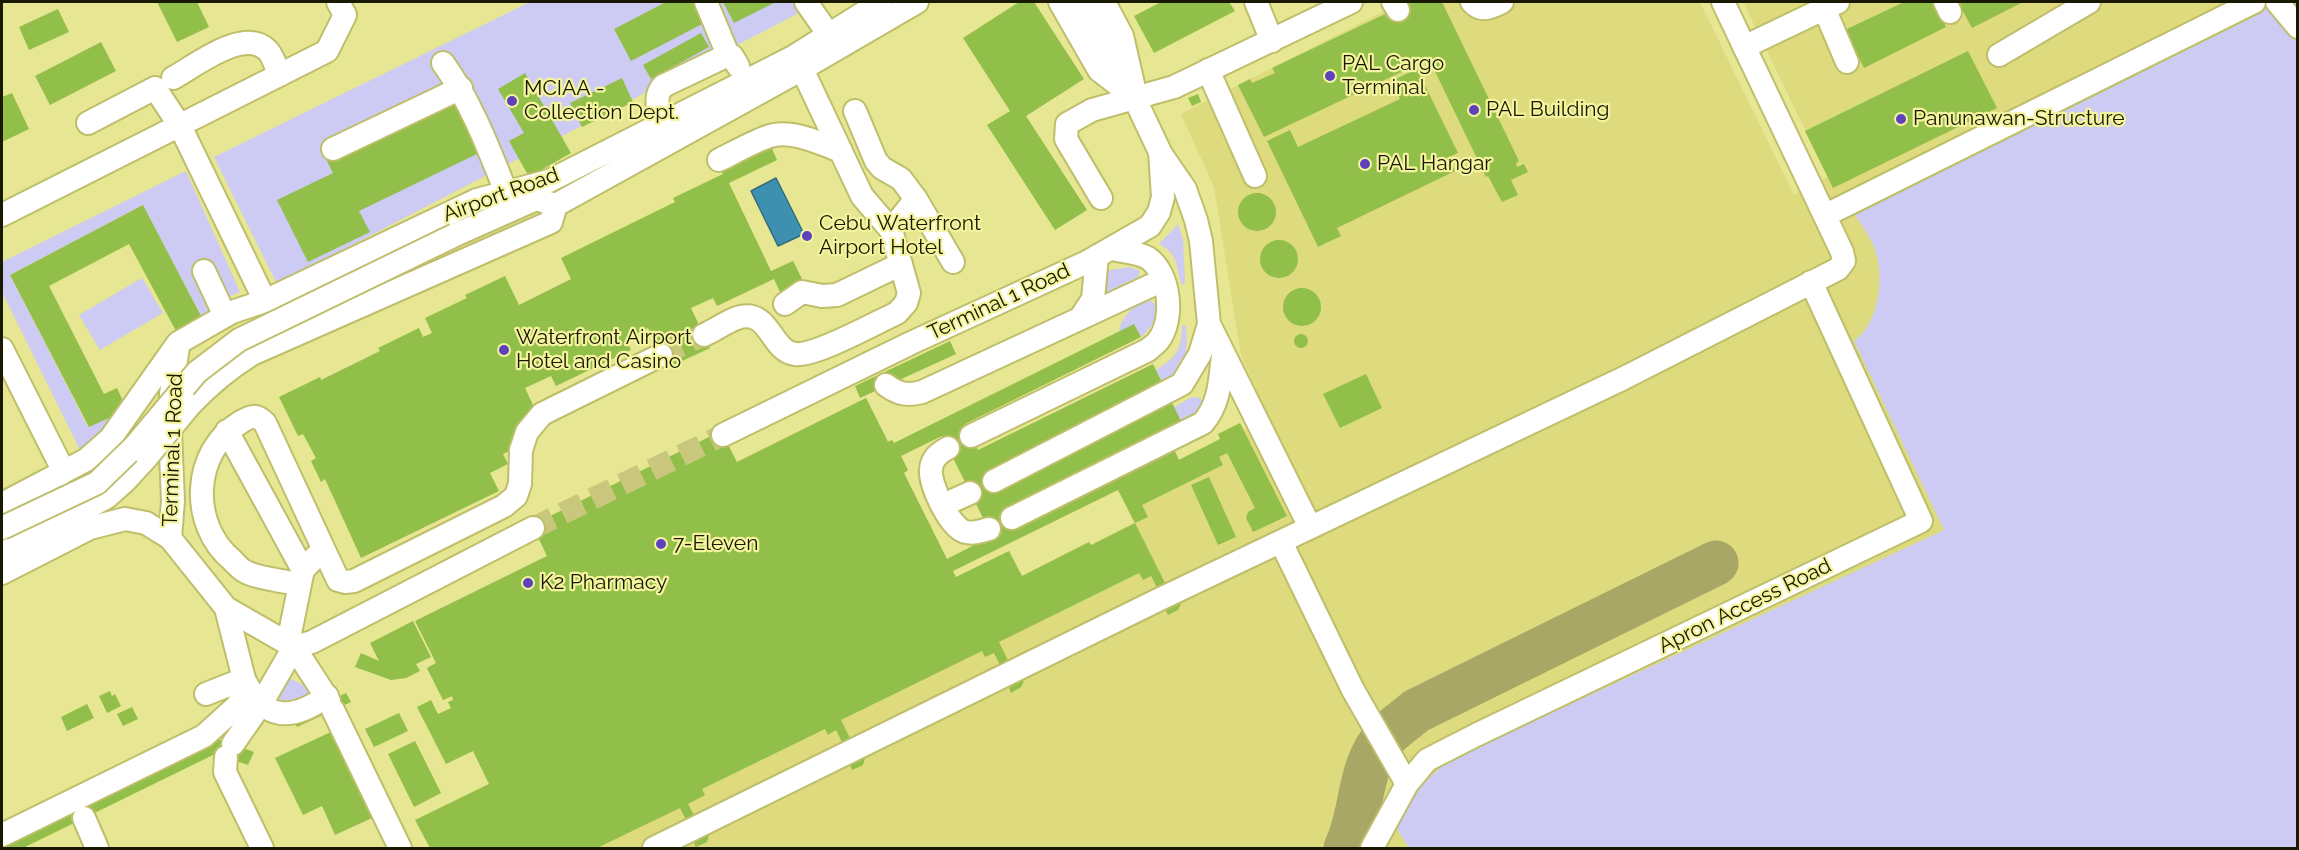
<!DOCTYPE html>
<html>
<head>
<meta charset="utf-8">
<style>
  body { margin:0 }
  #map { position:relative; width:2299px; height:850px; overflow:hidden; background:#e7e692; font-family:Raleway,sans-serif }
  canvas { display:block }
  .frame { position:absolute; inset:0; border:3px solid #191801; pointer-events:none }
</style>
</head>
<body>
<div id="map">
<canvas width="2299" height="850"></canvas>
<div class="frame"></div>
</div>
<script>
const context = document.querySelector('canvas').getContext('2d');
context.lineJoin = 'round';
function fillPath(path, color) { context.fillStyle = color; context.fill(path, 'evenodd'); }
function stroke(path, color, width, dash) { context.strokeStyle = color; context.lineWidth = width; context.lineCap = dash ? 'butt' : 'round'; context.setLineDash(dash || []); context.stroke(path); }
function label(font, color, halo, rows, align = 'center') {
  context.font = font + ' Raleway,sans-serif'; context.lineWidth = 4.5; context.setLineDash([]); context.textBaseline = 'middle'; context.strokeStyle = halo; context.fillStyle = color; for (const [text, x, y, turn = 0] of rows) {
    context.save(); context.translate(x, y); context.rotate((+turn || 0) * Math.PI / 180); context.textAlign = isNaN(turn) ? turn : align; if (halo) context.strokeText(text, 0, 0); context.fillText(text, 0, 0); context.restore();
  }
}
const built = new Path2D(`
  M1402,2H1700L1794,195L1828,177L1743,2H2297V848H430L415,820L489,784L448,702L453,700L452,697L443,700L427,668L436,663L415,621L866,398L888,441L892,440L901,456L908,470L904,473L956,577L1009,551L1022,576L1089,542L1091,545L1134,523L1118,490L1220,439L1218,434L1240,423L1244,430L1268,416L1241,356L1214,187L1181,114Z`);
const green = new Path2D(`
  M530,2H820L277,284L214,157Z
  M2271,2H2297V848H1409L1397,829C1412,794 1420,785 1448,761L1944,530L1854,341C1880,322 1885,276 1874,247C1870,236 1861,225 1855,215Z
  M186,171L240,292L220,301L201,316L143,205L10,275L88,427L127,410L82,454L2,292V262Z
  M1178,224L1183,239L1185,283L1182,285C1175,267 1180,255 1159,244Z
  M1130,267L1140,271L1138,277L1107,292L1104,289L1106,273L1110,270Z
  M142,278L163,313L100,350L79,315Z
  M1147,301H1151L1158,306C1156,321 1152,327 1141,337L1119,332C1121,317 1133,305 1147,301Z
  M1182,325L1186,326C1188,356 1187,364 1164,385L1156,370C1176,358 1182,348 1182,325Z
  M1192,397L1200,398L1203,402L1200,414L1182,423L1174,407Z
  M289,678L310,688L313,698L281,703L278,692Z`);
const water = new Path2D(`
  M776,178L804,234L778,246L751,191Z`);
const taxiway = new Path2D(`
  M1346,848C1364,812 1357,766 1387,735C1396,726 1407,719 1416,711L1716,563`);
const building = new Path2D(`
  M157,2H197L209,27L177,42Z
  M666,2H698L708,21L631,61L614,29Z
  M723,2H776L734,23Z
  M1019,2H1034L1084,79L1026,116L1087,210L1055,230L987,125L1010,111L963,38Z
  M1161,2H1229L1235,11L1154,53L1134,16Z
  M1401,2H1442L1519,161L1516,163L1517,167L1524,164L1528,172L1511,180L1518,195L1502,202L1488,176L1486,177L1429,59L1264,137L1238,85L1250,79L1252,83L1275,73L1272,68L1385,14L1387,18L1405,9Z
  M1904,2H1934L1946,27L1864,68L1845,30Z
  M1958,2H2023L1972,28Z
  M58,9L69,32L29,50L19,27Z
  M701,33L709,47L651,79L643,65Z
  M101,42L116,71L50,105L35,76Z
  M1968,51L1997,108L1833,188L1805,131Z
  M1417,69L1458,153L1449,157L1455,171L1337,228L1341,236L1318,247L1267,141L1290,130L1298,147L1400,99L1391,81Z
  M525,73L571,153L529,177L509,141L524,133L498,89Z
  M622,78L633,102L582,127L570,103Z
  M12,93L29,129L2,142V97Z
  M1198,94L1201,102L1192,106L1188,98Z
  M451,98L479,153L359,211L370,232L308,262L277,200L333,173L326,159Z
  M769,142L777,160L729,183L771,271L793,261L803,281L780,292L774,279L717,306L713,298L691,308L710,348L667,368L648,328L626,339L631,350L556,386L551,376L525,388L533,405L520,446L503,454L508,464L490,473L499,491L361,558L325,479L321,482L311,461L316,458L303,434L298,436L279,397L320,377L321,380L380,351L378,348L419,328L423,337L432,333L425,318L467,298L465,295L505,276L519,305L571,279L561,258L675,202L673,198L723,174L719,166Z
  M1238 212a19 19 0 1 1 38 0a19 19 0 1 1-38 0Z
  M143,205L201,316L176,331L129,244L49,286L104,394L117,388L127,410L89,427L10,275Z
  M1260 259a19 19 0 1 1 38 0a19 19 0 1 1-38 0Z
  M1283 307a19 19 0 1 1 38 0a19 19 0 1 1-38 0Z
  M1134,324L1141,337L965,424L978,450L1153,364L1183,425L1173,447L1179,460L1220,439L1218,434L1240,423L1287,516L1253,532L1246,518L1248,512L1255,508L1227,453L1219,457L1223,465L1142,505L1148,517L1135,523L1118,490L953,571L956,577L1009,551L1022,576L1089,542L1091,545L1135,523L1174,601L1181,604L1178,610L1168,615L1166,611L1168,609L1151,576L1143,580L1139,573L999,642L1017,679L1024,681L1021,687L1011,693L1009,688L1011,687L994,653L985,657L982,651L841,720L859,756L865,758L863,765L852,770L850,765L853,764L836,730L828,735L825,729L702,789L705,795L688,804L703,833L709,835L707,842L696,847L694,843L697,841L680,808L597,848H430L415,820L489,784L473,751L446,764L417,707L431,700L438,714L451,708L448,702L453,700L452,696L443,700L427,668L436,663L415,621L547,556L532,525L721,431L737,462L866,398L888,442L892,440L894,443ZM942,436L992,536L947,559L904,473L908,470L901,456Z
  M1294 341a7 7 0 1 1 14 0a7 7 0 1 1-14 0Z
  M950,341L956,354L860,398L855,386Z
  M1366,374L1382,408L1340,428L1323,394Z
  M1209,477L1236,537L1218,545L1191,485Z
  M413,621L431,657L416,664L420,671L406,678L391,680L355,667L361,653L379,661L370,643Z
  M110,691L112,696L115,694L121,706L107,713L99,696Z
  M346,693L351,702L297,727L294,721L316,707Z
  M87,704L94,718L67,731L61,717Z
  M132,707L138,719L123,726L117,714Z
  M399,713L408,731L374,747L365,729Z
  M333,731L374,817L335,835L322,806L303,815L275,758Z
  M212,737L254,752L248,765L215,754L23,848H2V840Z
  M415,741L441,793L414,807L388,754Z`);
const minorTunnel = new Path2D(`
  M661,355L704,335
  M533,528L723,435`);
const minor = new Path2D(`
  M706,2L728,55L732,56L738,66
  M806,2L829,35
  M1060,2L1099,70L1126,91
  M1104,2L1122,36L1133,84
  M1256,2L1272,41
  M1393,2L1398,10
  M1472,2C1482,13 1491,7 1502,2
  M1945,2L1950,12
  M2277,2L2298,27
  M1824,8L1847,62
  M1744,47L1838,2
  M1999,55L2089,2
  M443,63C471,102 488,147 506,192
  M1208,70L1255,176
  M173,78C195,66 244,27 267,50C273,55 276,68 280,75
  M855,111L876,161L882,168L901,179L916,199L891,230
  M88,123L155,88L180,126L265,301
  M661,124C659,111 653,97 663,86L728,55
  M333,149L461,88
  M1161,154L1185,189L1196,220L1201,241L1209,324L1310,527
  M719,160C735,152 751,143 767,137C790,128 819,143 841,151
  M1101,198L1066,139L1067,124L1092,110L1174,87L1351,2
  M916,199L953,262
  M2,215L327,51L345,15L338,2
  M1826,215L2254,2
  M455,235L536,199L556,205L802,69L917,2
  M204,271L225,316
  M785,304L802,292L822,296L837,295L901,264
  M1081,317L1093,299L1097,256
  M704,335C715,330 726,322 737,318C770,307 770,351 795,354C815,357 877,322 897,313L906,303L909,293L891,230L862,196L802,69L794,58
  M2,349L61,466L60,475
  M886,385C898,394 907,396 922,392L1163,280
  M190,405C209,385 228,369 252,354L551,222L556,205
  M227,431L303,570
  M723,435L911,343L1087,262L1150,226L1159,212L1163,197L1160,152L1134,97L1099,35L1084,2
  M971,436L1148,350C1151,347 1156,344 1158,341C1175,320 1170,273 1148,258C1138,252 1122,251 1111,249
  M948,448C939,453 932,458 931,469C929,484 950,529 966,532C973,534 981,531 989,529
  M994,481L1182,384L1200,354L1209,324
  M2,504L86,460L110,439L178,343L232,312L265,301L477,200L549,181L793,57L881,2
  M943,505L970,493
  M1012,518L1203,423C1220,403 1220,380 1223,355
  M170,538L173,501L170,431L171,394L178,347
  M1281,542L1353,690L1407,784
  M323,549L303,570L300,584C287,582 257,578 246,572C241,570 236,564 232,560C189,524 192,451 241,422C251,416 256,414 265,423L338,580L345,582L354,581L504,506L516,496L520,484L521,450L527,432L542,414L661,355
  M2,554L107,497L125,481L147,457
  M2,573L90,528L125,519L146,523L170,538L226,608L294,647L329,701
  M226,608L244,679C265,722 292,721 327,696
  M288,643L300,584
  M294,647L312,642L533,528
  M206,694L244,679
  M333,710L400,848
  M233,744L261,704L294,647
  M226,757L225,772L262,848
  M84,818L97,848
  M2,835L204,736L236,707L249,690
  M654,848L1158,600L1624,378L1838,269L1844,261L1842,252L1723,2
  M1372,848L1407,784L1427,760L1476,735L1921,521L1811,282`);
const minorBridge = new Path2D(`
  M147,457L190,405
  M2,528L97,483L134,447L197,372L239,340L455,235`);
const markers = [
  [1330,76,6,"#5d42bb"],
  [512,101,6,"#5d42bb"],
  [1474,110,6,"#5d42bb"],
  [1901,119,6,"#5d42bb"],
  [1365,164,6,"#5d42bb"],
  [807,236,6,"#5d42bb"],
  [504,350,6,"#5d42bb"],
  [661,544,6,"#5d42bb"],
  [528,583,6,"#5d42bb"]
];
const poiNames = [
  ["PAL Cargo",1342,64],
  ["Terminal",1342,88],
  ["MCIAA -",524,89],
  ["Collection Dept.",524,113],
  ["PAL Building",1486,110],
  ["Panunawan-Structure",1913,119],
  ["PAL Hangar",1377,164],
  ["Cebu Waterfront",819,224],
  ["Airport Hotel",819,248],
  ["Waterfront Airport",516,338],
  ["Hotel and Casino",516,362],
  ["7-Eleven",673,544],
  ["K2 Pharmacy",540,583]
];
const streetNames = [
  ["Airport Road",501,195,-20],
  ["Terminal 1 Road",999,302,-25],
  ["Terminal 1 Road",173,450,-88],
  ["Apron Access Road",1745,606,-26]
];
fillPath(built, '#dddb7e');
fillPath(green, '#cdcbf3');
fillPath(water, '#3e90b1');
stroke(water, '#336c7c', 1.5);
stroke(taxiway, '#a8a766', 45);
fillPath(building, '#91bf49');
stroke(minorTunnel, '#c8c77c', 22, [22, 11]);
stroke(minor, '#bfbe6b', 26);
stroke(minor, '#fff', 22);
stroke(minorBridge, '#bfbe6b', 26, []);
stroke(minorBridge, '#fff', 22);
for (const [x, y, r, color] of markers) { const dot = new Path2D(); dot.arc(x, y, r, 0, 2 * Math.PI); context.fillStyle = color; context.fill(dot); stroke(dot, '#f4f49f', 2); }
label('21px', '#191801', '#f4f49f', poiNames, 'left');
label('21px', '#191801', '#f4f49f', streetNames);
</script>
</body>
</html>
